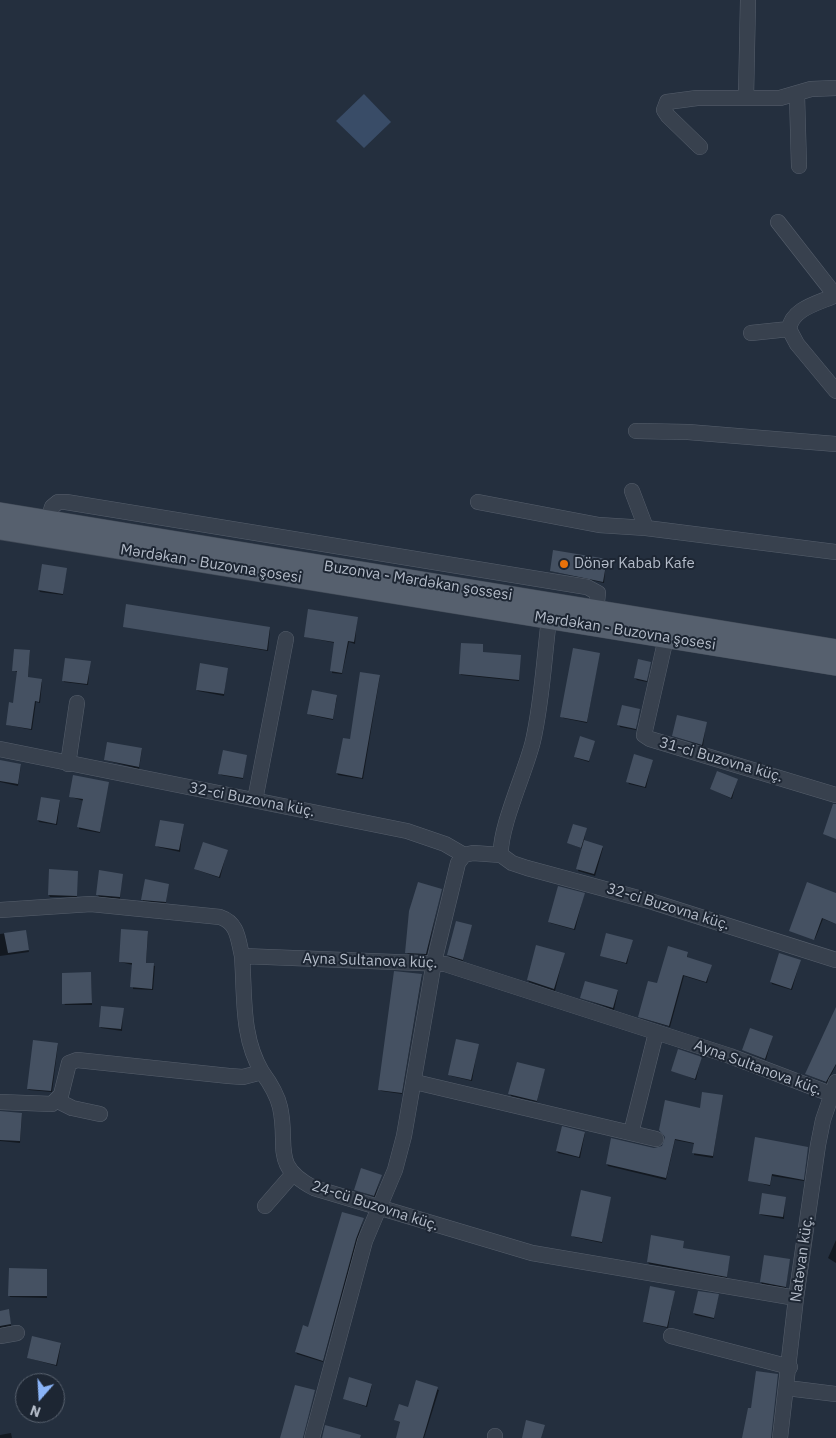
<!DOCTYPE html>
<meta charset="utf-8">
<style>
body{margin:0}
#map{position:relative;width:836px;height:1438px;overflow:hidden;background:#242f3e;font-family:"IBM Plex Sans",sans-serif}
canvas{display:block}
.north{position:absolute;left:15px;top:1373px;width:50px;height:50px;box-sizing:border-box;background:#1d2633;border:1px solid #59626f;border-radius:50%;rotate:199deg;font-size:14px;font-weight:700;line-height:20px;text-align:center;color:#b4bcc9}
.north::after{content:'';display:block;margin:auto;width:18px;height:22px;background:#8ab4f8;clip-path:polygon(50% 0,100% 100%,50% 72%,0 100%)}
</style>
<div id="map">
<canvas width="836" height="1438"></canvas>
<div class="north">N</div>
</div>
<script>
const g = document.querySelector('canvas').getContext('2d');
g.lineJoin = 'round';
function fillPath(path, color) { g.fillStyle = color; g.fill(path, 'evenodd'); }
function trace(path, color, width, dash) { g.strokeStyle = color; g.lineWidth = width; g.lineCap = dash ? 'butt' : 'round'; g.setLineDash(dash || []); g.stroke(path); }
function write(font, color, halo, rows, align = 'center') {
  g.font = font + ' "IBM Plex Sans",sans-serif'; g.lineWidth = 4; g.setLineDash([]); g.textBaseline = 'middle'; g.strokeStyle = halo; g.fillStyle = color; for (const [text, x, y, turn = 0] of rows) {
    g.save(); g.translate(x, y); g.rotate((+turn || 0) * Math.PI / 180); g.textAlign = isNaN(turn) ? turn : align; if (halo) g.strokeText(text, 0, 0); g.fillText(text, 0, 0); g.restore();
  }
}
fillPath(new Path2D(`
 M364,94l27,28 -27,26 -28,-27z`), '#394c67');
fillPath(new Path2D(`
 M606,561l-2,22 -53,-12z
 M66,569l-3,26 -23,-3 -1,-2z
 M357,618l-2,26 -6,-2 -7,32 -10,-1 3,-30 -29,-6z
 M124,626l145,2 1,2 -2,21z
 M483,646v7l37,3 -1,25 -58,-6 -1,-2z
 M30,651l-2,27 14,4 -2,21 -4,-1 -4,28 -25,-5 7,-21 5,-31 -6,-3z
 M599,654l-12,69 -24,-5 -1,-2z
 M90,662l-2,23 -24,-3 -1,-2z
 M650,663l-3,19 -10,-2 -2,-2z
 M227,669l-3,27 -26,-5 -1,-1z
 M380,676l-17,103 -25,-4 -1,-2z
 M337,697l-4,23 -23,-5 -1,-1z
 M639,710l-3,20 -16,-3 -1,-2z
 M706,723l-3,23 -30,-10z
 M594,742l-5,20 -13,-4 -1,-2z
 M142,749l-3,20 -34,-9z
 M246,756l-3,23 -22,-4 -1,-2z
 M652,761l-6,27 -17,-4 -1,-2z
 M21,765l-3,21 -18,-4v-13z
 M737,780l-5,19 -21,-10z
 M108,783l-8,50 -21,-4 5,-28 -13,-4z
 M60,801l-3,24 -18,-3 -1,-2z
 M183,826l-3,26 -22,-5 -1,-1z
 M586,829l-2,12 19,7 -8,28 -17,-5 5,-22 -15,-6z
 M227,851l-7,27 -23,-8 -1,-1z
 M77,872v25h-27l-1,-2z
 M122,875l-2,24 -21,-2 -1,-2z
 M168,885l-2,18 -23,-2 -1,-2z
 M441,890l-14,65 -19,-1 -1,-1z
 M584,894l-9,36 -25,-7 -1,-2z
 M836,895v29l-13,-5 -8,20 -24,-9z
 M471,926l-8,35 -13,-4 -2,-2z
 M25,931l4,21 -29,4v-22z
 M148,933l-2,31 9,2 -2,24 -20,-1v-24l-13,-3z
 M632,941l-5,23 -26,-8z
 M688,953l-1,6 24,7 -4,17 -23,-7 -14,51 -29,-9 17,-33z
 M564,954l-9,37 -26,-9 -1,-2z
 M800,961l-8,29 -20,-6 -1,-2z
 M91,974l1,31h-27l-1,-2z
 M422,975l-20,119 -21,-3 -1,-1z
 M618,991l-4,19 -32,-12z
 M123,1009l-1,22 -21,-3 -1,-1z
 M836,1010v55l-9,18 -21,-9z
 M772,1037l-6,23 -23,-10z
 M58,1044l-6,48 -23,-2 -1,-1z
 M478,1045l-6,36 -21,-5 -1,-1z
 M701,1058l-5,22 -24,-10z
 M544,1071l-7,31 -26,-6 -1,-2z
 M722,1096l-9,62 -19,-3 1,-11 -20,-4 -9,40 -58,-14 -1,-2 57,-18z
 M0,1112l22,2 -2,29 -20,-2z
 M585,1133l-5,25 -22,-5 -1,-2z
 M807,1148l-3,33 -32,-5 -2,10 -21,-6z
 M381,1176l-6,21 -19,-7z
 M610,1198l-8,45 -28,-6 -1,-1z
 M785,1198l-1,21 -23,-4 -1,-1z
 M363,1220l-40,142 -26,-8 -1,-2z
 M836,1240v23l-8,-5z
 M683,1242v7l46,8 -2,21 -78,-14 -1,-2z
 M789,1260l-3,28 -24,-4 -1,-2z
 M46,1270l1,28 -37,-1 -1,-2z
 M674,1292l-6,36 -23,-5 -1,-1z
 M718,1296l-4,23 -19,-4 -1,-2z
 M9,1311l2,15 -11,2v-16z
 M61,1344l-4,22 -29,-8z
 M417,1382l22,8 -15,48h-27l4,-15 -6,-3 14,-12z
 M372,1385l-5,22 -23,-8z
 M314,1391l-11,47h-20z
 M11,1433l1,5h-12v-3z`), '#0007');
fillPath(new Path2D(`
 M553,550l54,9 -4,23 -53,-11z
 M42,564l25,4 -4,26 -25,-4z
 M126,604l144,23 -3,23 -144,-23z
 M308,609l50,8 -4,25 -6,-1 -6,32 -12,-2 4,-29 -30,-5z
 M461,643l22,1v8l38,3 -2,25 -60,-6z
 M573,648l27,5 -13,69 -27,-5z
 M14,649l16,1 -2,27 14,2 -3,23 -4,-1 -4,28 -25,-4 3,-23 4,1 4,-32h-5z
 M65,658l26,3 -4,23 -25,-3z
 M638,659l13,3 -4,19 -13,-3z
 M200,663l28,5 -4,26 -28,-4z
 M360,672l20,3 -18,103 -26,-5 7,-35 7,1z
 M312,690l25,5 -4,24 -26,-5z
 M622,705l18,4 -4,20 -19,-4z
 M677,715l30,7 -5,23 -30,-9z
 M580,736l15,5 -6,20 -15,-4z
 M107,742l35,6 -3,19 -35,-7z
 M223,750l24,5 -4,23 -25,-4z
 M634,754l19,6 -8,27 -19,-5z
 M0,760l21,4 -3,20 -18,-3z
 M717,771l21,8 -7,19 -21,-9z
 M73,775l36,7 -9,50 -23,-5 6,-28 -14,-2z
 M41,797l19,3 -4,24 -19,-4z
 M833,804h3v35l-13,-5z
 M160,820l24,4 -5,26 -24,-4z
 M573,824l14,4 -6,20 -14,-5z
 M584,840l19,6 -9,28 -18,-5z
 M203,842l25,8 -9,27 -25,-8z
 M49,869l29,2 -1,25 -29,-1z
 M99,870l24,4 -3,23 -24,-2z
 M145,879l24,5 -3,18 -25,-2z
 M418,882l24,7 -16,65 -21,-1 4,-42z
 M807,882l29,11v31l-14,-6 -8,22 -25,-9z
 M558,886l27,7 -11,36 -26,-7z
 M456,921l16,4 -9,35 -16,-5z
 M121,929l27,2 -2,32h8l-2,26 -22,-2 2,-24 -13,-1z
 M26,930l3,20 -21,3 -4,-20z
 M606,933l27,7 -7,23 -26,-7z
 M536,945l29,8 -11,36 -27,-9z
 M668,946l20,6 -1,5 25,8 -6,17 -23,-7 -14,51 -31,-9 10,-36 9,2z
 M779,953l22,7 -10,29 -21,-7z
 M394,971l28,3 -20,119 -24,-3z
 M91,972l1,31 -30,1v-31z
 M585,981l33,9 -5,18 -33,-10z
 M101,1006l23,2 -3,21 -22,-2z
 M836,1007v57l-10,18 -21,-8z
 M750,1028l23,8 -8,23 -23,-9z
 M456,1039l23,5 -8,36 -23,-5z
 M33,1040l25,3 -7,48 -24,-2z
 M678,1049l24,8 -7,22 -24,-8z
 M517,1062l28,7 -8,32 -29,-7z
 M702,1092l21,3 -10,61 -21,-3 2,-10 -19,-4 -9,39 -60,-14 5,-26 43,10 8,-2 3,-9 -6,-7 6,-30 35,8z
 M0,1111l22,2 -2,28 -20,-1z
 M562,1126l23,6 -6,25 -23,-6z
 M755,1137l53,10 -4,33 -32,-6 -2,11 -22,-4z
 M361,1168l21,7 -8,21 -20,-6z
 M581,1190l30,7 -9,45 -31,-6z
 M762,1193l24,4 -3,20 -24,-3z
 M342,1212l22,6 -8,21 -33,122 -28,-9 8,-27 5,2z
 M651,1235l33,6 -1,7 47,8 -3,21 -80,-15z
 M764,1255l26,4 -4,28 -26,-5z
 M9,1268l38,1v27h-39z
 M650,1286l25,5 -8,36 -24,-5z
 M698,1291l21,3 -5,24 -21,-5z
 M9,1309l2,15 -11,2v-15z
 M32,1336l29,7 -5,22 -29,-7z
 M756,1371l22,3 -7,64h-29l6,-30h3z
 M349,1377l23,7 -6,22 -23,-7z
 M416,1380l22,7 -15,51h-27l4,-16 -6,-2 5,-16 9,3z
 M295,1385l20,5 -12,48h-23z
 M526,1420l19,5 -4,13h-19z
 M325,1425l36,10 -1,3h-38z`), '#455162');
const minor = new Path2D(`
 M797,95l2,71
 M746,98l2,-98
 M700,147l-32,-31 -4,-6 3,-8 30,-4h83l31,-9 25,-1
 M778,222l57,73
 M836,295c-17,8 -44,13 -47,34l8,15 39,47
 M751,333l38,-4
 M636,431l52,1 148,12
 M632,491l14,37
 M478,502l121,23 47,3 190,24
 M48,520l4,-13 6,-5h8l521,85 11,6 -2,17
 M549,619c-5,40 -7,83 -16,122 -7,30 -34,87 -32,114l11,8 15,5 126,34 183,58
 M666,638l-22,97 6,4 186,56
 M0,749l407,82 38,13 19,11 9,-2 28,2
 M68,764l9,-61
 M255,800l31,-161
 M0,910l91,-6 129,13c18,6 18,22 22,39l203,8 285,92 106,40
 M242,956c3,40 -1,81 20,116
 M415,1082l241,57
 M58,1101l14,7 28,6
 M0,1102l52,2 9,-9 8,-32 8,-3 152,16 14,1 19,-5c8,11 15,22 18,35 9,40 -10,58 34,81l218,65 264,45
 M631,1133l25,-100
 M265,1206l27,-31
 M0,1336l17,-3
 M671,1336l119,31
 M787,1388l49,6
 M312,1438l53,-197 30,-71 9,-34 30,-174 24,-99 6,-8
 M495,1438v-2
 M780,1438l16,-140 22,-153 5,-25 13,-38`);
const major = new Path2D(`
 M0,512l836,137
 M0,530l836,136`);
trace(minor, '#565f6c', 16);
trace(major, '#414a57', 20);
trace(minor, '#38414e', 15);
trace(major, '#56606e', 19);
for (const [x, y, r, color] of [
 [564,564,5,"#e8710a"]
]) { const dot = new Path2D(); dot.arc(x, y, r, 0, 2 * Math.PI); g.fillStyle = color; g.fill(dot); trace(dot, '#1d2633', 2); }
write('15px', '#b4bcc9', '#1d2633', [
 ["Mərdəkan - Buzovna şosesi",211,564,9],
 ["Buzonva - Mərdəkan şossesi",418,581,9],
 ["Mərdəkan - Buzovna şosesi",625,631,9],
 ["31-ci Buzovna küç.",721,760,16],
 ["32-ci Buzovna küç.",252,800,11],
 ["32-ci Buzovna küç.",668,907,17],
 ["Ayna Sultanova küç.",370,961,2],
 ["Ayna Sultanova küç.",758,1068,20],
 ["24-cü Buzovna küç.",375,1206,18],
 ["Natəvan küç.",802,1259,-82]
]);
write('15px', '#b4bcc9', '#1d2633', [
 ["Dönər Kabab Kafe",574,564]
], 'left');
</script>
